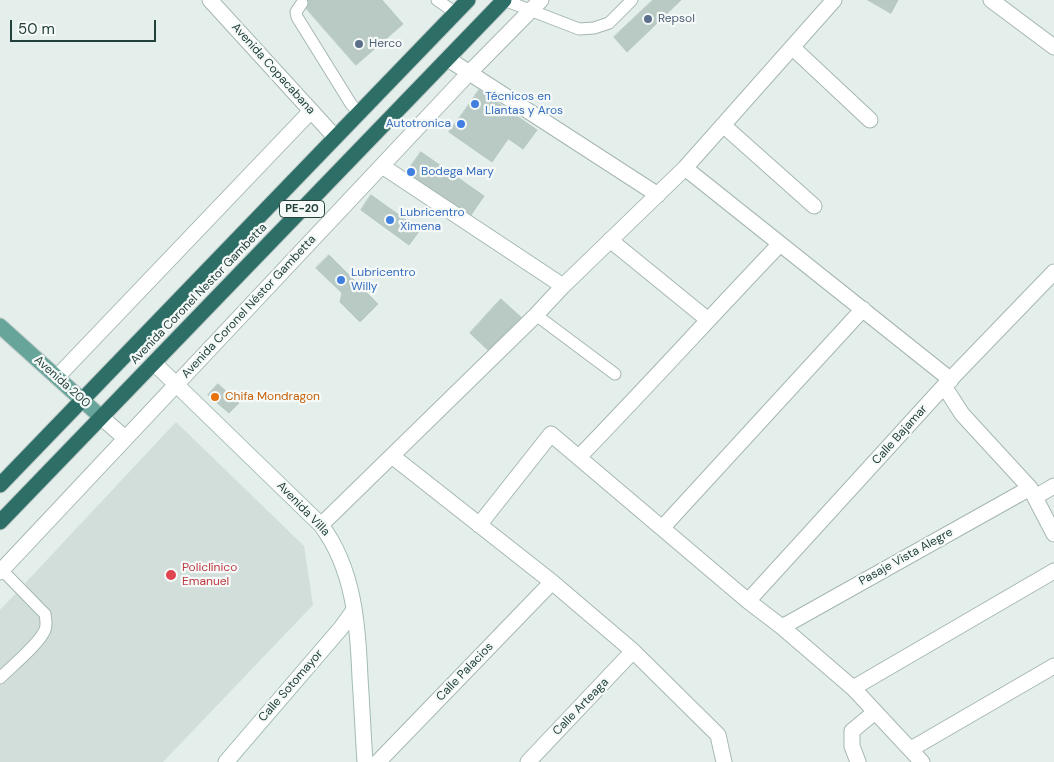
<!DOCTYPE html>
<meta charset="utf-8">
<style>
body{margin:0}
#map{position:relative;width:1054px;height:762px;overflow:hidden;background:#e4eeeb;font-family:"DM Sans",sans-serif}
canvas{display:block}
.scale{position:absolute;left:10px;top:20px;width:146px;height:22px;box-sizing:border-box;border:2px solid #23413c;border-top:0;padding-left:6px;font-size:15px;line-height:18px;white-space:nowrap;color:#23413c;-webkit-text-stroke:4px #f5faf8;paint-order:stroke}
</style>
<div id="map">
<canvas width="1054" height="762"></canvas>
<div class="scale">50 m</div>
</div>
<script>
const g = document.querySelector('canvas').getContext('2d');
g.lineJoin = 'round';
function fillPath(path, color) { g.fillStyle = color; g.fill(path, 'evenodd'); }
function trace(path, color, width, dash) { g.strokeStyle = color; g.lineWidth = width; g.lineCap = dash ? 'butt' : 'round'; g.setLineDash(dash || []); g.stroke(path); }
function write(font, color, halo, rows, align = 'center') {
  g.font = font + ' "DM Sans",sans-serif'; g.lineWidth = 4.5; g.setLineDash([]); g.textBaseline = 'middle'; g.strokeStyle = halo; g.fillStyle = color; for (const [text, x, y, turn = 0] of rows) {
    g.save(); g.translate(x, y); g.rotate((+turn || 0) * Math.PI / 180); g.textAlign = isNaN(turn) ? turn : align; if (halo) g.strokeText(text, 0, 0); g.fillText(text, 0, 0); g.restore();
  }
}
fillPath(new Path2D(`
 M176,422l128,124 9,59 -150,157h-163v-152z`), '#d2deda');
const building = new Path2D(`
 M299,0h83l21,24 -47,41z
 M653,0h28l-54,52 -13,-15z
 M868,0h30l-7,13z
 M479,90l58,40 -14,19 -57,-40z
 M466,109l42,30 -16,23 -43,-30z
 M421,152l63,44 -15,22 -63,-45z
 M371,195l49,35 -11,15 -48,-35z
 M329,255l49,49 -18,18 -20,-20 2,-9 -26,-25z
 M501,299l22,20 -32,34 -21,-20z
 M218,384l21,19 -10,10 -21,-18z`);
fillPath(building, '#b9c9c4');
trace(building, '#b6c8c3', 1);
const lane = new Path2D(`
 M437,0l19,13
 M504,0l75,29 15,-1 15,-5 23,-23
 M302,3l-6,9 1,5 54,87 8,9
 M536,315l79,59
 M0,568l45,46c1,6 2,11 0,16 -6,14 -33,36 -45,48`);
const street = new Path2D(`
 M210,0l125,137
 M991,0l63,47
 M792,47l78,73
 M448,59l210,136
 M723,125l91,81
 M382,166l181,120
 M685,168l266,212
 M610,240l97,79
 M57,377l254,-266
 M944,386l18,28 68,74 24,46
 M101,417l24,21
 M392,456l160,126 81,69 85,84 6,27
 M579,457c68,-70 133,-142 201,-213
 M1035,497l19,-11
 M321,525l215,-210 27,-29 122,-118 149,-168
 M479,525l72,-91 197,167 34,26 71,61 69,74
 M663,527l200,-218
 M0,572l469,-499 72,-73
 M748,601l196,-215 110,-114
 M782,627l248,-139
 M853,688l201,-117
 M911,749l143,-83
 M378,762l174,-180
 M528,762l105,-111
 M858,762l-6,-16v-15l23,-19`);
const secondary = new Path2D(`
 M154,363l167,162c33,44 37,100 39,153 2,28 3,56 5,84
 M226,762l115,-134 13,-18`);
const primary = new Path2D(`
 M0,326l101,91`);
const highway = new Path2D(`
 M0,485l468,-485
 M0,522l504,-522`);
trace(lane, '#a6b7b3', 13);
trace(street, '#a6b7b3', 17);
trace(secondary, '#a2bbb4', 17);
trace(primary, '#c1cac8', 17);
trace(highway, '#c1cac8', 17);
trace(lane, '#fff', 11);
trace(street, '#fff', 15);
trace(secondary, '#fff', 15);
trace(primary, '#67a59b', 15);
trace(highway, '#2d6f67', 15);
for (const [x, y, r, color] of [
 [648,19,5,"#5c6f8a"],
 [359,44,5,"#5c6f8a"],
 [475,104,5,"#3f7fe0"],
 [461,124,5,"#3f7fe0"],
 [411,172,5,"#3f7fe0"],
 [390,220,5,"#3f7fe0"],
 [341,280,5,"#3f7fe0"],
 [215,397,5,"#e8710a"],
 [171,575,6,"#e0444e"]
]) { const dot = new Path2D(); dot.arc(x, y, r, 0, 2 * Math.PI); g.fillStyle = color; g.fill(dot); trace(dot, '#f5faf8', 2); }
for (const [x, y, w] of [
 [302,209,45]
]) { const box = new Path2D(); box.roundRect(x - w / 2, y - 8.5, w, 17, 4); g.fillStyle = '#f5faf8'; g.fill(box); trace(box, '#23413c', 1); }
write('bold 11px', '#23413c', null, [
 ["PE-20",302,209]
]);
write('12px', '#4e5e75', '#f5faf8', [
 ["Repsol",658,19],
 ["Herco",369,44]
], 'left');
write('12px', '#23413c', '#f5faf8', [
 ["Avenida Copacabana",273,69,48],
 ["Avenida Coronel Nestor Gambetta",199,294,-46],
 ["Avenida Coronel Néstor Gambetta",249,307,-47],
 ["Avenida 200",62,382,42],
 ["Calle Bajamar",900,435,-48],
 ["Avenida Villa",303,509,46],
 ["Pasaje Vista Alegre",906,557,-29],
 ["Calle Palacios",465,672,-46],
 ["Calle Sotomayor",291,686,-49],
 ["Calle Arteaga",581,707,-46]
]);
write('12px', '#366cbe', '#f5faf8', [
 ["Técnicos en",485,97],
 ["Llantas y Aros",485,111],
 ["Autotronica",451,124,"right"],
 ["Bodega Mary",421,172],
 ["Lubricentro",400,213],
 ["Ximena",400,227],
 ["Lubricentro",351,273],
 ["Willy",351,287]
], 'left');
write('12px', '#c56008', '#f5faf8', [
 ["Chifa Mondragon",225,397]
], 'left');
write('12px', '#be3a42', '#f5faf8', [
 ["Policlínico",182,568],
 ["Emanuel",182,582]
], 'left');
</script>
